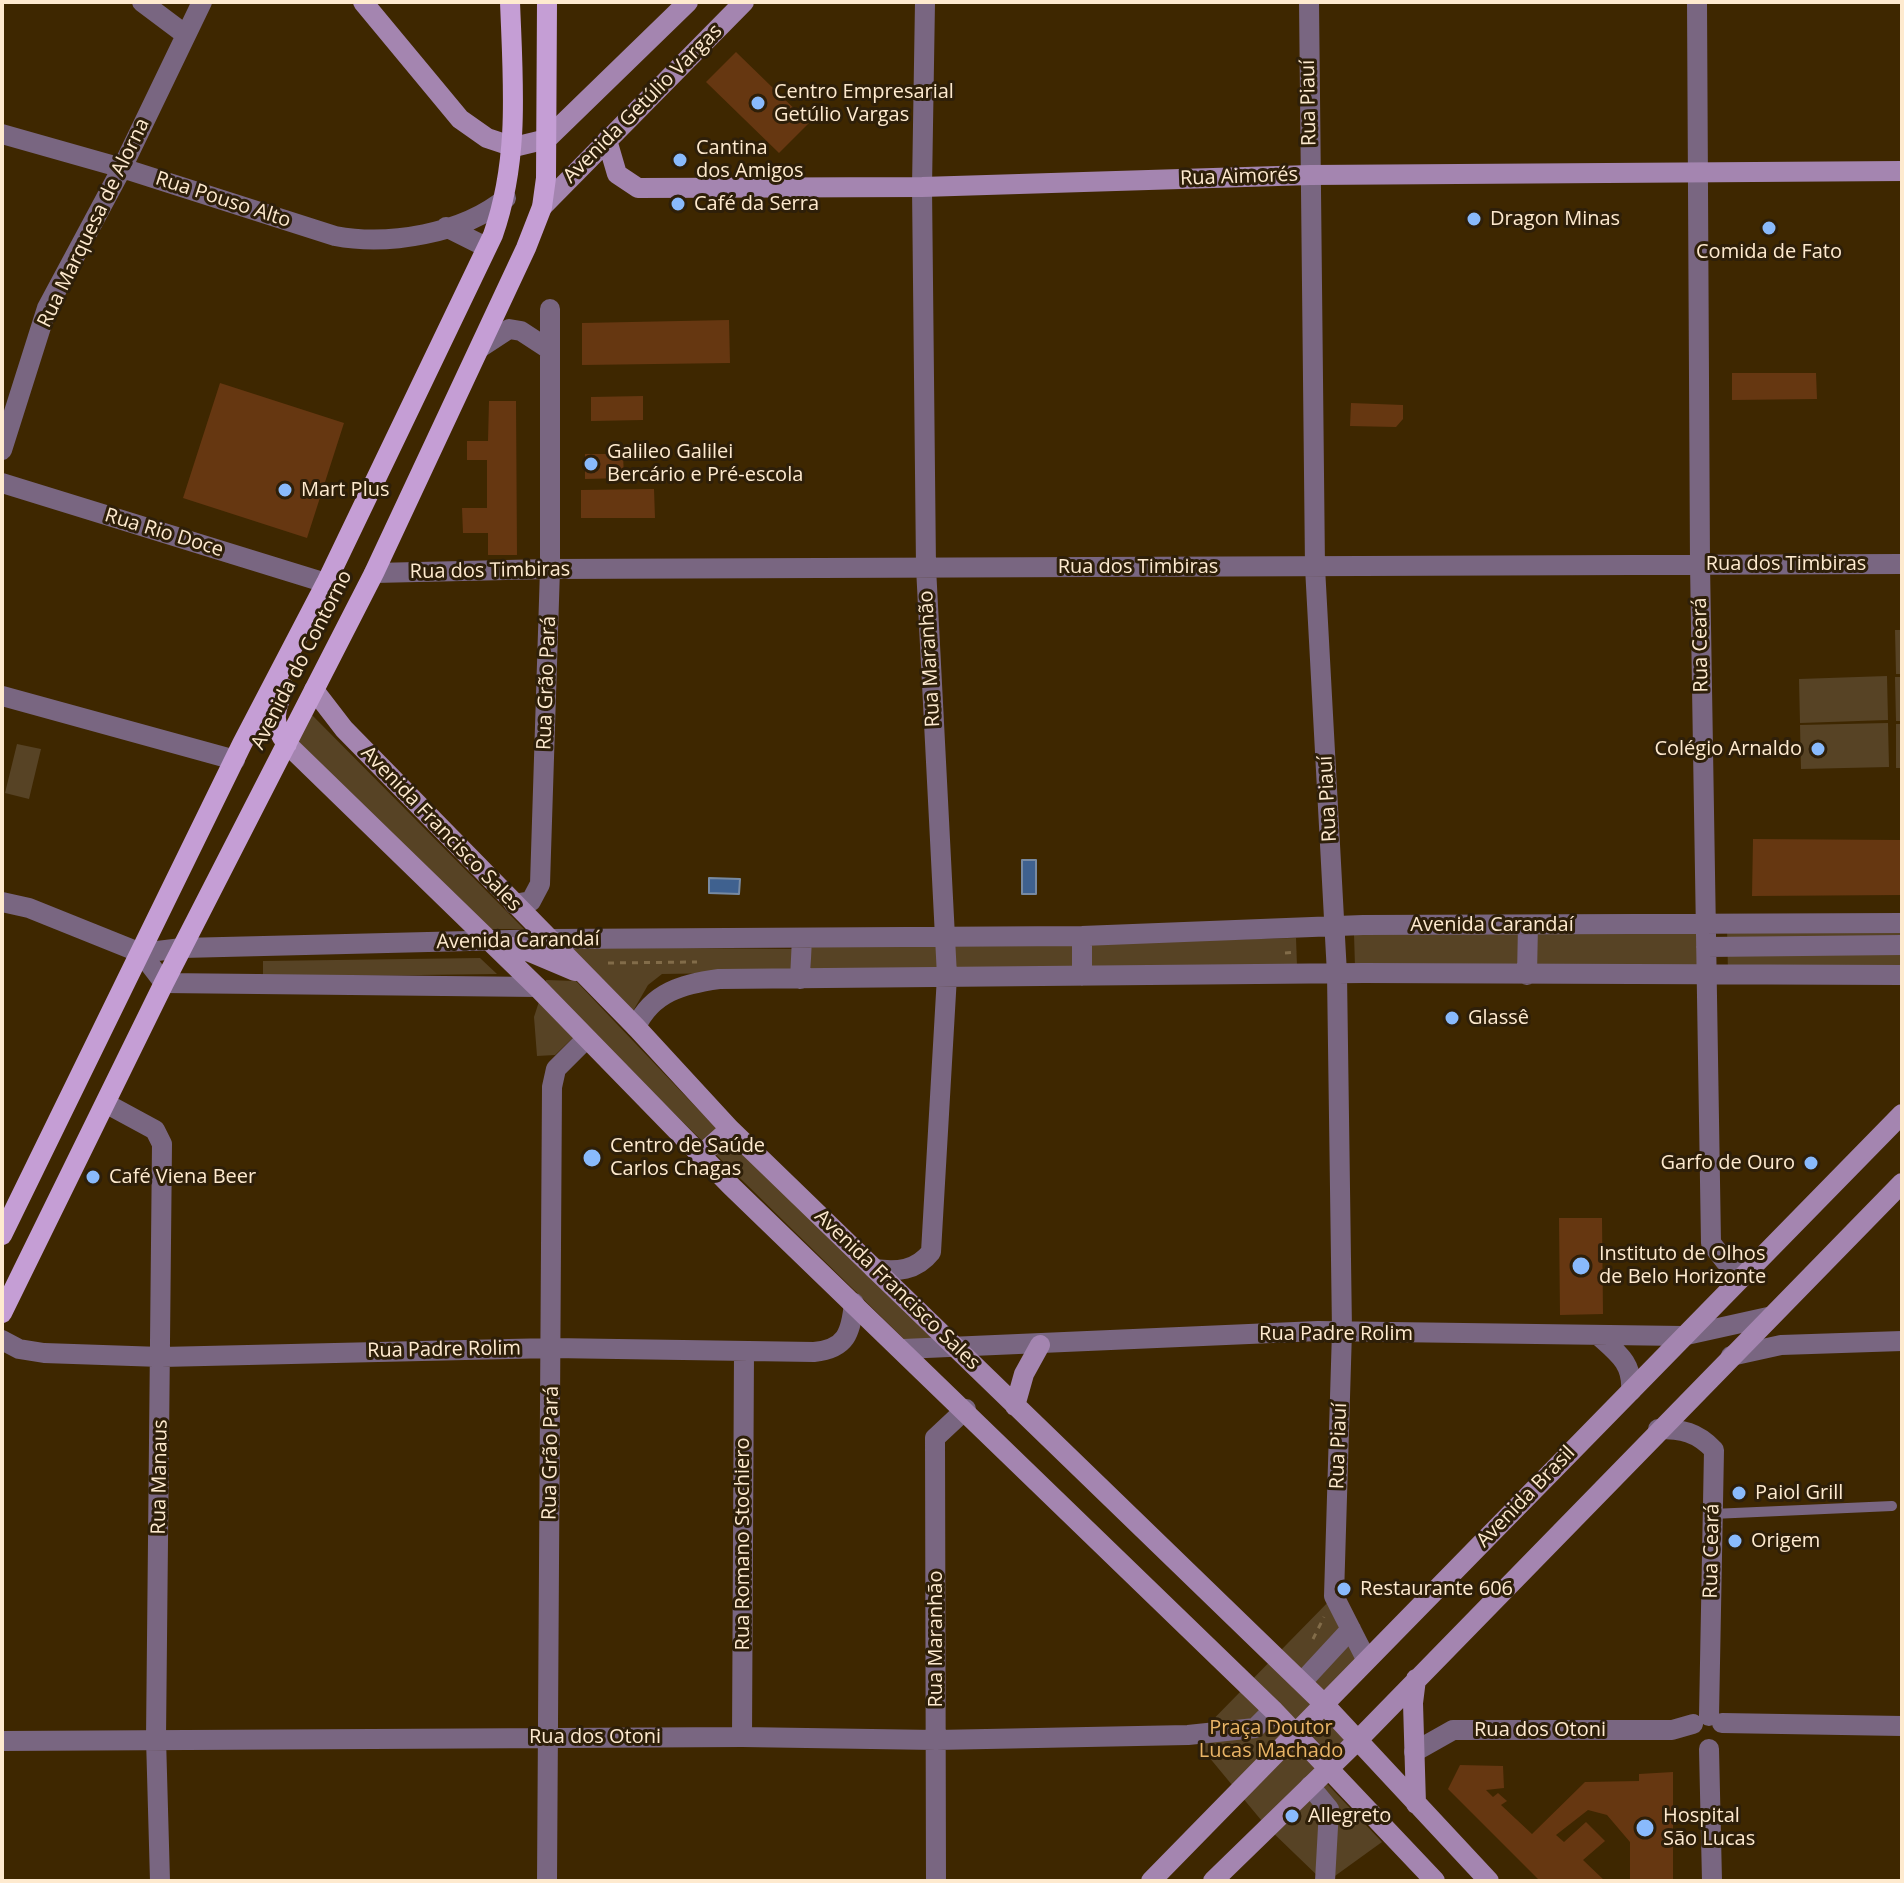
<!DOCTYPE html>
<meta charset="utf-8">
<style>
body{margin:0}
#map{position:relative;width:1904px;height:1883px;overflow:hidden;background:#3e2700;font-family:"Open Sans",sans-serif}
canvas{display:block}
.frame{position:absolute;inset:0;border:4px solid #feeacf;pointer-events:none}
</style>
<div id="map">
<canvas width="1904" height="1883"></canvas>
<div class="frame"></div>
</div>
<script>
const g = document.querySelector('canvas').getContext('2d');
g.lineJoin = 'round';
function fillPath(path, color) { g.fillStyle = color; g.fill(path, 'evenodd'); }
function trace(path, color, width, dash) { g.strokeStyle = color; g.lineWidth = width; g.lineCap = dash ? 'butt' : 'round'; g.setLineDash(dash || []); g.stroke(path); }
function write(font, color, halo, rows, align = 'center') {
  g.font = font + ' "Open Sans",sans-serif'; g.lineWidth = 6; g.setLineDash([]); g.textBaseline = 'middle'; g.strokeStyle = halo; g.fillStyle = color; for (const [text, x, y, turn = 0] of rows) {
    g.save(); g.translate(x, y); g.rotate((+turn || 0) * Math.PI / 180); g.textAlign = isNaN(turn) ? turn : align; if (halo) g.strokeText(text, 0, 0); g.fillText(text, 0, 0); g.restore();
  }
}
fillPath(new Path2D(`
 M1895,630h7v44h-6z
 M1887,676l1,44 -88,3 -1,-44z
 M1902,677v44h-6l-1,-44z
 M310,713l214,216h-37l-189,-188z
 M1888,723l1,44 -88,2 -1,-44z
 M1896,724h6v44h-6z
 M17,744l24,5 -12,50 -24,-6z
 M1727,927h175v43l-174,3z
 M1521,932l1,36 -167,-1 -1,-33z
 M1532,932h166v35l-165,1z
 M1296,938l1,28 -207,4v-27z
 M1076,942l1,28 -124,-1 -2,-25z
 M940,943v27l-129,3 -1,-27z
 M571,947l224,2 -1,23 -132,2 -14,11 -15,26z
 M480,958l17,16 -234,3v-16z
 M546,980l30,1 138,145 225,215h-33l-321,-315 -30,29 -18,1 -3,-39z
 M1334,1596l43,57 -52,53 26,34 -34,33 65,69 -54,39h-5l-57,-55 -72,-87z`), '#574325');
const water = new Path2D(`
 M1022,860h14v34h-14z
 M709,878l31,1 -1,15 -30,-1z`);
fillPath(water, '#3f618f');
trace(water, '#788aa2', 2);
fillPath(new Path2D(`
 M736,52l73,71 -30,30 -73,-71z
 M729,320l1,43 -148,2v-42z
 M1732,373h84l1,26 -85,1z
 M220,383l124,40 -37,115 -124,-40z
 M643,396v24l-52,1v-24z
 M489,401h27l1,154h-29v-22h-25l-1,-25h25v-48h-20v-19h21z
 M1351,403l52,2v14l-7,8 -46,-1z
 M585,454h38l1,24 -39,1z
 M654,489l1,29h-74v-28z
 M1753,839l149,1v55l-150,1z
 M1559,1218h43l1,96 -43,1z
 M1460,1765l43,1 1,22 -18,2 7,7 5,-4 9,8 -6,4 31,29 53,-52 54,-1v-7l34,-2v109h-43v-39l-23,-27 -19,-5 -32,25 8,7 22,-20 19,19 -22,19 22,21h-65l-92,-92z`), '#663711');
trace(new Path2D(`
 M1285,953l12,-1
 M608,963l89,-1
 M1313,1639l11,-22`), '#826c49', 3, [6, 6]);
trace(new Path2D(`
 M1712,1514l180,-8`), '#796681', 10);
trace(new Path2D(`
 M142,2l44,33
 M1309,2l6,565 22,407 5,357 -8,265 32,63
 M1697,2l3,562 11,679 14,18 17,13
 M2,134l120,34 213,68c53,10 128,-2 171,-38
 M446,227l40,20
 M480,348l29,-19 12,2 26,17
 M2,450l45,-142 75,-140 80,-166
 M2,483l324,100
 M374,573l176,-4 1352,-5
 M2,696l233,64
 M2,902l27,6 112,45 41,-5 369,-9 531,-3 281,-11 539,-2
 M514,904l17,-3 9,-17 10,-315v-260
 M1082,936v40
 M1706,947l196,-2
 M141,953l23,30 373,4
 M1527,975l1,-50
 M800,979l2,-41
 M636,1027c16,-35 47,-43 83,-48l645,-6 538,2
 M107,1104l48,26 7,14 -6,594 4,143
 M874,1269c23,3 42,2 57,-17l16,-276 -21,-409 -4,-380 3,-185
 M1600,1337c19,17 33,27 31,54
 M2,1340l17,9 25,4 117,4 391,-9 262,4c32,-3 37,-19 40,-49
 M903,1349l415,-18 364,5 86,-19
 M1731,1356l50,-11 121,-4
 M1658,1429c24,0 39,3 56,21l-5,266
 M1302,1682l49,-53
 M1722,1723l180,3
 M742,1737l2,-385
 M2,1741l740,-4 194,3 252,-5 67,-7 18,-18
 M1709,1749l3,132
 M1414,1752l39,-22h219l21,-6
 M1310,1786l19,23 -4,72
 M547,1881l5,-794 4,-18 30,-30
 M936,1881l-1,-443 31,-29`), '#796681', 20);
trace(new Path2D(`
 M363,2l97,117 27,19 27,9 33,-8 141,-137
 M607,140l10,34 21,14 284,-1 388,-12 592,-4
 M542,207l202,-205
 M314,690l30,39 292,298 94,102 594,575 165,177
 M287,744l250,243 193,198 543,525 162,171
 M492,942l38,10 45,19
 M702,1154l28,-25
 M1015,1406l9,-32 16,-29
 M1416,1679l-3,24 3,101
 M1151,1881l751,-767
 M1213,1881l145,-141 544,-557`), '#a485b0', 20);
trace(new Path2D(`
 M285,688c-11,22 -14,36 2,56
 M2,1235l240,-491 84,-161 167,-348c27,-77 20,-153 17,-233
 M2,1313l162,-330 210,-410 152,-325 16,-41 4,-29 1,-176`), '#c59ed5', 20);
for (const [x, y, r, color] of [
 [758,103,8,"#89bafc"],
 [680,160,8,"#89bafc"],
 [678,204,8,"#89bafc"],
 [1474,219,8,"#89bafc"],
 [1769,228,8,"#89bafc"],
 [591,464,8,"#89bafc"],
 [285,490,8,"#89bafc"],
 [1818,749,8,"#89bafc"],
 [1452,1018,8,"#89bafc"],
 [592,1158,10,"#89bafc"],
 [1811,1163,8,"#89bafc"],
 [93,1177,8,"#89bafc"],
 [1581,1266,10,"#89bafc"],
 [1739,1493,8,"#89bafc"],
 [1735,1541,8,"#89bafc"],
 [1344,1589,8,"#89bafc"],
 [1292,1816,8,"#89bafc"],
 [1645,1828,10,"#89bafc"]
]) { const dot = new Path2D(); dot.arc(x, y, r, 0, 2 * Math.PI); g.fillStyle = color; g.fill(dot); trace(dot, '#2e1f09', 3); }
write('20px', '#feeacf', '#2e1f09', [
 ["Centro Empresarial",774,92],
 ["Getúlio Vargas",774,115],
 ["Cantina",696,148],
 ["dos Amigos",696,171],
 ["Café da Serra",694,204],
 ["Dragon Minas",1490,219],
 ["Comida de Fato",1769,252,"center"],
 ["Galileo Galilei",607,452],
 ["Bercário e Pré-escola",607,475],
 ["Mart Plus",301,490],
 ["Colégio Arnaldo",1802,749,"right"],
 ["Glassê",1468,1018],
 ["Centro de Saúde",610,1146],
 ["Carlos Chagas",610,1169],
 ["Garfo de Ouro",1795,1163,"right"],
 ["Café Viena Beer",109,1177],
 ["Instituto de Olhos",1599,1254],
 ["de Belo Horizonte",1599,1277],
 ["Paiol Grill",1755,1493],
 ["Origem",1751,1541],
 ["Restaurante 606",1360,1589],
 ["Allegreto",1308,1816],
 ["Hospital",1663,1816],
 ["São Lucas",1663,1839]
], 'left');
write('20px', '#feeacf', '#2e1f09', [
 ["Rua Piauí",1309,103,-91],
 ["Avenida Getúlio Vargas",643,104,-45],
 ["Rua Aimorés",1239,177,-2],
 ["Rua Pouso Alto",223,200,18],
 ["Rua Marquesa de Alorna",94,223,-64],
 ["Rua Rio Doce",164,533,17],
 ["Rua dos Timbiras",1786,564],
 ["Rua dos Timbiras",1138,567],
 ["Rua dos Timbiras",490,571,-1],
 ["Rua Ceará",1701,645,-91],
 ["Rua Maranhão",930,659,-93],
 ["Avenida do Contorno",302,660,-63],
 ["Rua Grão Pará",547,683,-88],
 ["Rua Piauí",1328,799,-93],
 ["Avenida Francisco Sales",441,829,46],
 ["Avenida Carandaí",1492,925],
 ["Avenida Carandaí",518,941,-1],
 ["Avenida Francisco Sales",897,1290,44],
 ["Rua Padre Rolim",1336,1334],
 ["Rua Padre Rolim",444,1350,-1],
 ["Rua Piauí",1339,1446,-88],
 ["Rua Grão Pará",551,1453,-89],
 ["Rua Manaus",160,1477,-89],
 ["Avenida Brasil",1526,1497,-46],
 ["Rua Romano Stochiero",743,1544,-90],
 ["Rua Ceará",1712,1551,-89],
 ["Rua Maranhão",936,1639,-90],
 ["Rua dos Otoni",1540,1730],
 ["Rua dos Otoni",595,1737]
]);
write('20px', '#eab567', '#2e1f09', [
 ["Praça Doutor",1271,1728],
 ["Lucas Machado",1271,1751]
]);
</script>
